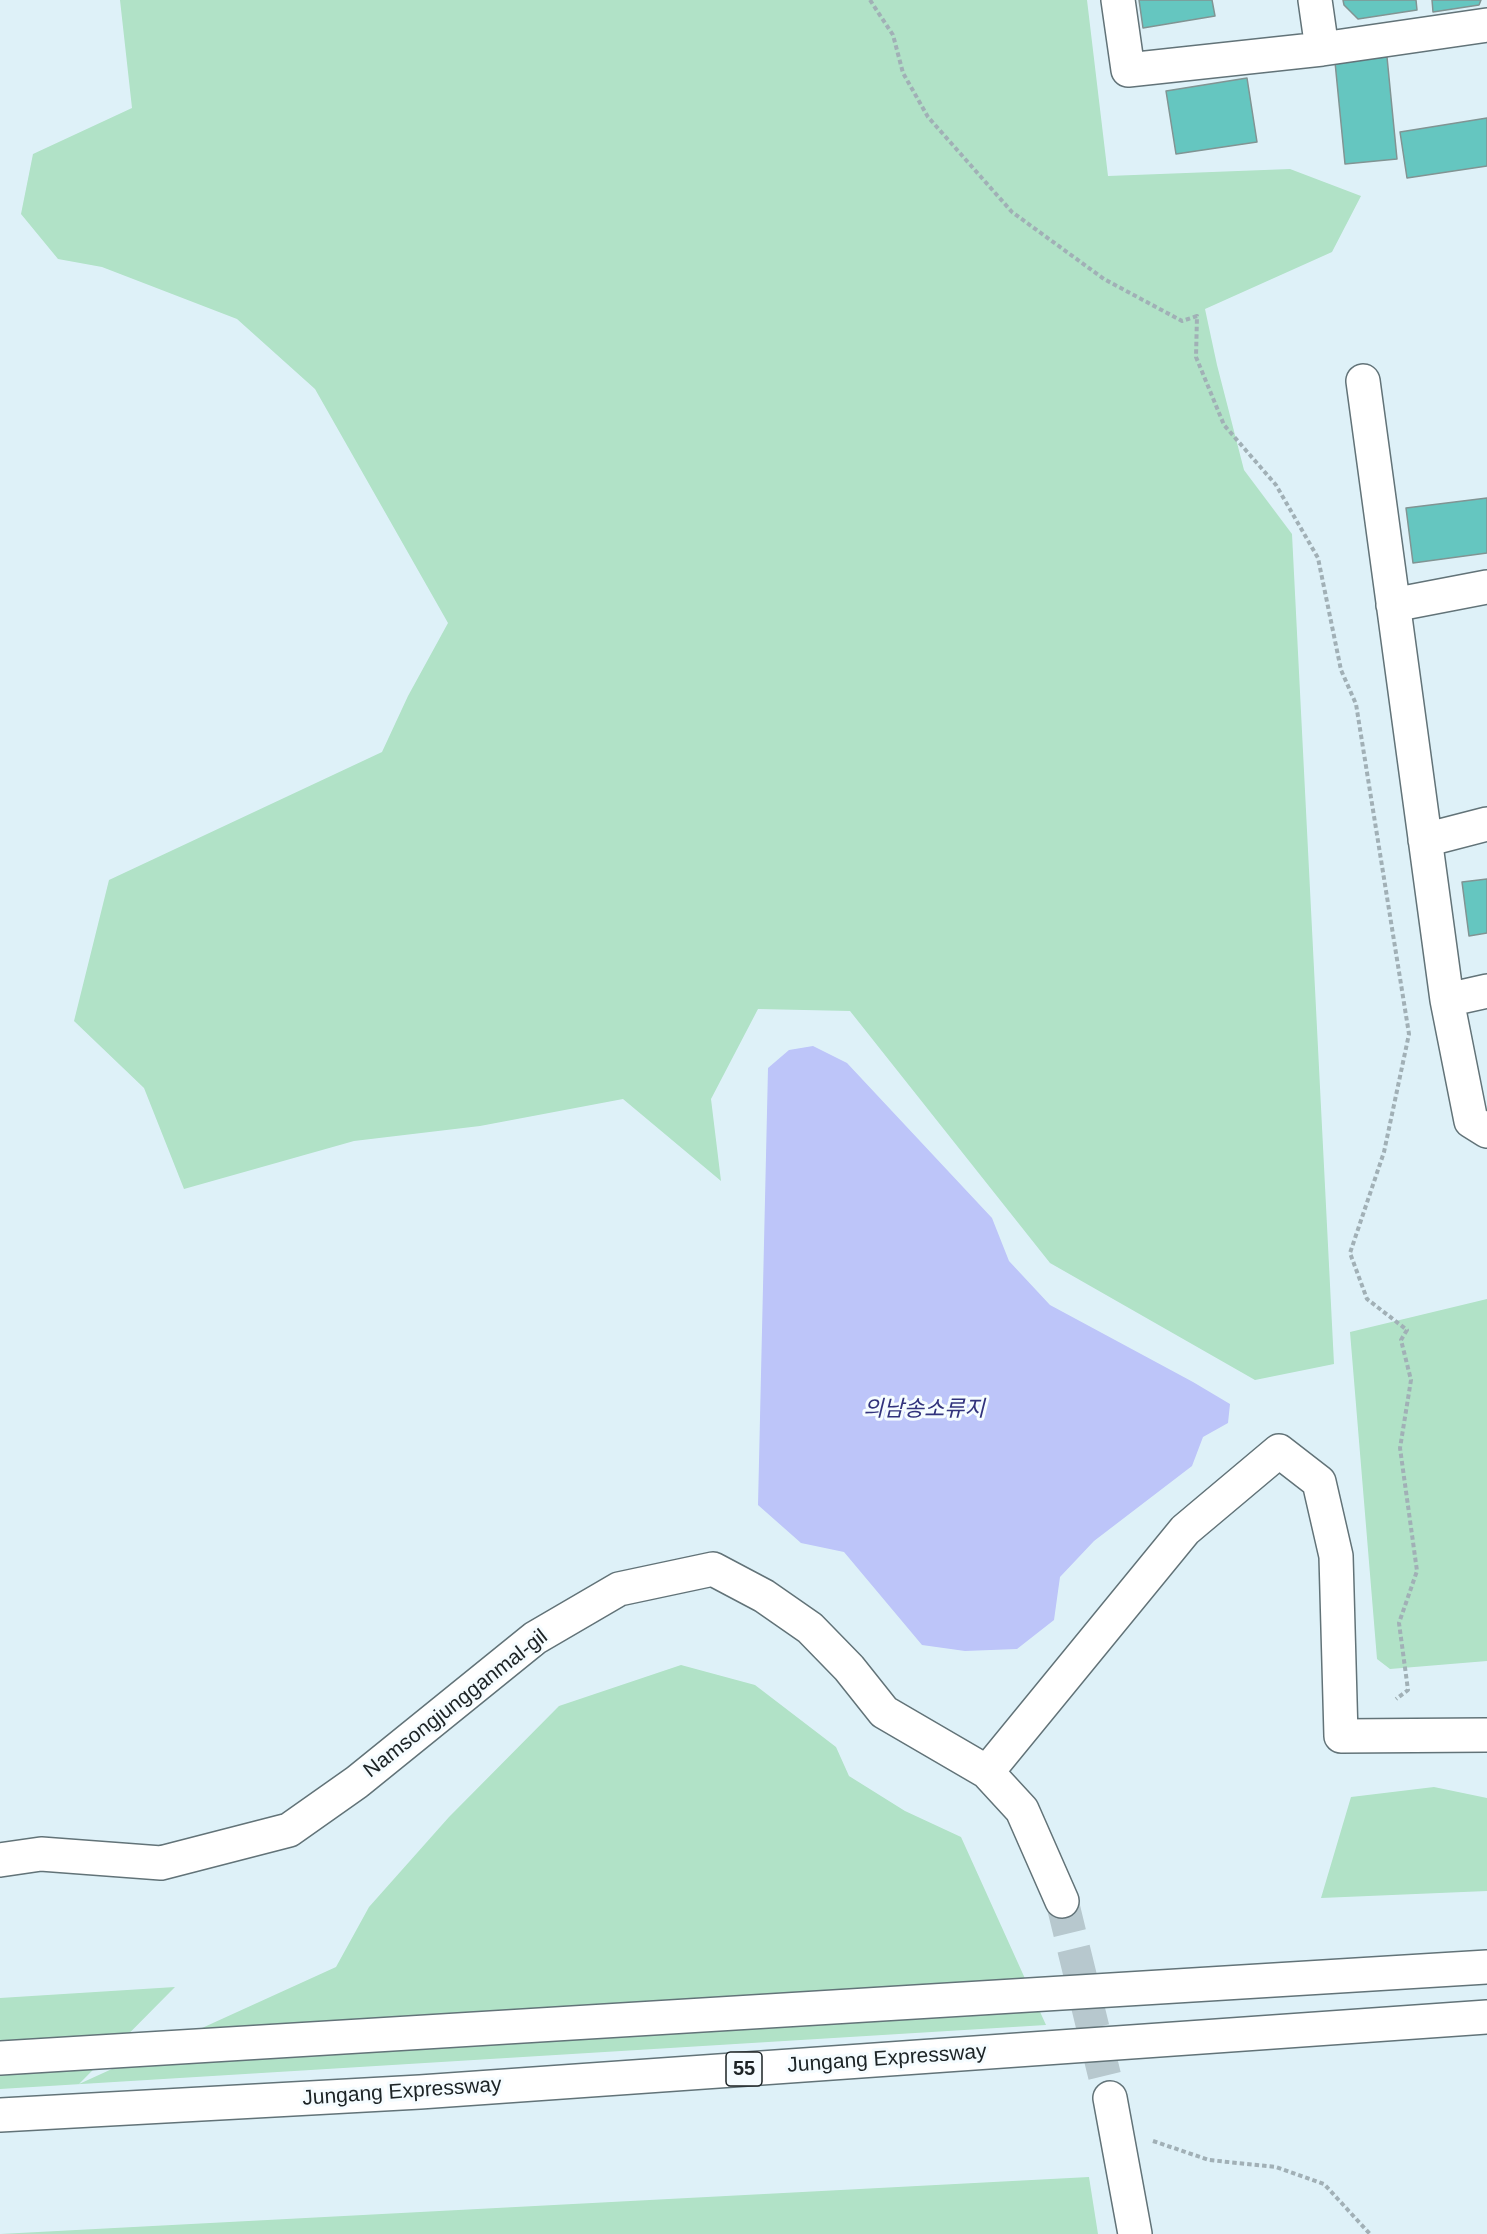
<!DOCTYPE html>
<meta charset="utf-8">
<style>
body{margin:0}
canvas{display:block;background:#def1f8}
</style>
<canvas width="1487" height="2234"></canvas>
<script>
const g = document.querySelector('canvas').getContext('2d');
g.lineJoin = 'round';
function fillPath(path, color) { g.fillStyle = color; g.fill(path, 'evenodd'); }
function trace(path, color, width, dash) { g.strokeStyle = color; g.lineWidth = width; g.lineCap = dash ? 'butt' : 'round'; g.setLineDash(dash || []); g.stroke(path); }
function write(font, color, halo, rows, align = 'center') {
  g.font = font + ' Helvetica,"Noto Sans KR",sans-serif'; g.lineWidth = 6; g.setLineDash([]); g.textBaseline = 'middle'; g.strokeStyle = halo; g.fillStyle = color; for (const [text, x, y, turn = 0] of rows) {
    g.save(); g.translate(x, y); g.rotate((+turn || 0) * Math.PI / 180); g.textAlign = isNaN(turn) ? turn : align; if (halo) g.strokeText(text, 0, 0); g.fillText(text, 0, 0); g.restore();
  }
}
fillPath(new Path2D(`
 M120,0h967l21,176 182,-7 71,27 -29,56 -127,57 12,56 27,105 48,64 42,830 -79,16 -205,-117 -200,-252 -92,-2 -47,90 10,82 -98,-82 -143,27 -126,15 -170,48 -40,-101 -70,-67 35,-141 273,-128 26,-56 40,-73 -133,-234 -78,-70 -135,-52 -44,-8 -37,-45 12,-60 99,-46z
 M1487,1299v362l-97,8 -13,-10 -27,-327z
 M681,1665l74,20 81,62 13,29 56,35 56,26 85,188 -1046,64v-91l175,-11 -96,97 257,-117 33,-60 80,-90 110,-111z
 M1434,1787l53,11v93l-166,7 30,-101z
 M1089,2177l9,57h-1098z`), '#b1e2c7');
fillPath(new Path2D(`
 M813,1046l34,17 145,155 17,43 41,44 143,77 37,22 -2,19 -25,14 -11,29 -98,75 -34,36 -6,43 -37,29 -52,2 -43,-6 -78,-93 -43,-9 -43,-38 10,-437 21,-18z`), '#bdc5f9');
const building = new Path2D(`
 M1139,0h73l3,16 -72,12z
 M1343,0h73l1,10 -59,9 -14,-14z
 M1432,0h49l-2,5 -46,7z
 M1387,57l10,102 -52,5 -10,-102z
 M1247,78l10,64 -81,12 -10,-63z
 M1487,118v48l-80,12 -7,-46z
 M1487,498v55l-74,10 -7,-55z
 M1487,879v54l-18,3 -7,-54z`);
fillPath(building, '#65c6c0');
trace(building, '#819493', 1.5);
trace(new Path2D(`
 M1062,1901l48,197`), '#b7c8ce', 33, [33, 16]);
const minor = new Path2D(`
 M1118,0l10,70 194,-21 165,-24
 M1315,0l7,49
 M1363,381l84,619 40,-9
 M1393,605l94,-18
 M1425,840l62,-16
 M1447,1000l24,121 16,10
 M987,1772l198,-242 94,-79 40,31 17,74 5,180 146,-1
 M0,1860l41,-6 120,9 128,-33 68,-48 178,-144 84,-49 94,-20 51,27 46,32 39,40 35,44 103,60 35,38 40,91
 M1110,2098l25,136`);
const highway = new Path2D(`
 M0,2058l1487,-91
 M0,2115l420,-23 1067,-75`);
trace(minor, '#627378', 36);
trace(highway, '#627378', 36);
trace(new Path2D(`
 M870,0l23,35 10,38 25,44 84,95 92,67 78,42 15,-5 -1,41 28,68 52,60 42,73 23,112 15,34 53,330 -25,118 -34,101 17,46 40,31 -6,10 10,40 -11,68 17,123 -18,52 9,67 -12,9
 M1153,2141l56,19 67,7 48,17 46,50`), '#a1b0b6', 4, [4.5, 3]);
trace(minor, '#fff', 33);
trace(highway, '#fff', 33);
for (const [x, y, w] of [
 [744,2069,36]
]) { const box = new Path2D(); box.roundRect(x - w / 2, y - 17, w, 34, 4.5); g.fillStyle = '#f5fcff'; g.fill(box); trace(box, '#1c2325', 1.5); }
write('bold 20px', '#1c2325', null, [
 ["55",744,2069]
]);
write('21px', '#1c2325', '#f5fcff', [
 ["Namsongjungganmal-gil",456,1704,-38],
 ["Jungang Expressway",887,2059,-4],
 ["Jungang Expressway",402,2092,-4]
]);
write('italic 22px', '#31327c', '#f5fcff', [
 ["의남송소류지",924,1410]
]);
</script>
